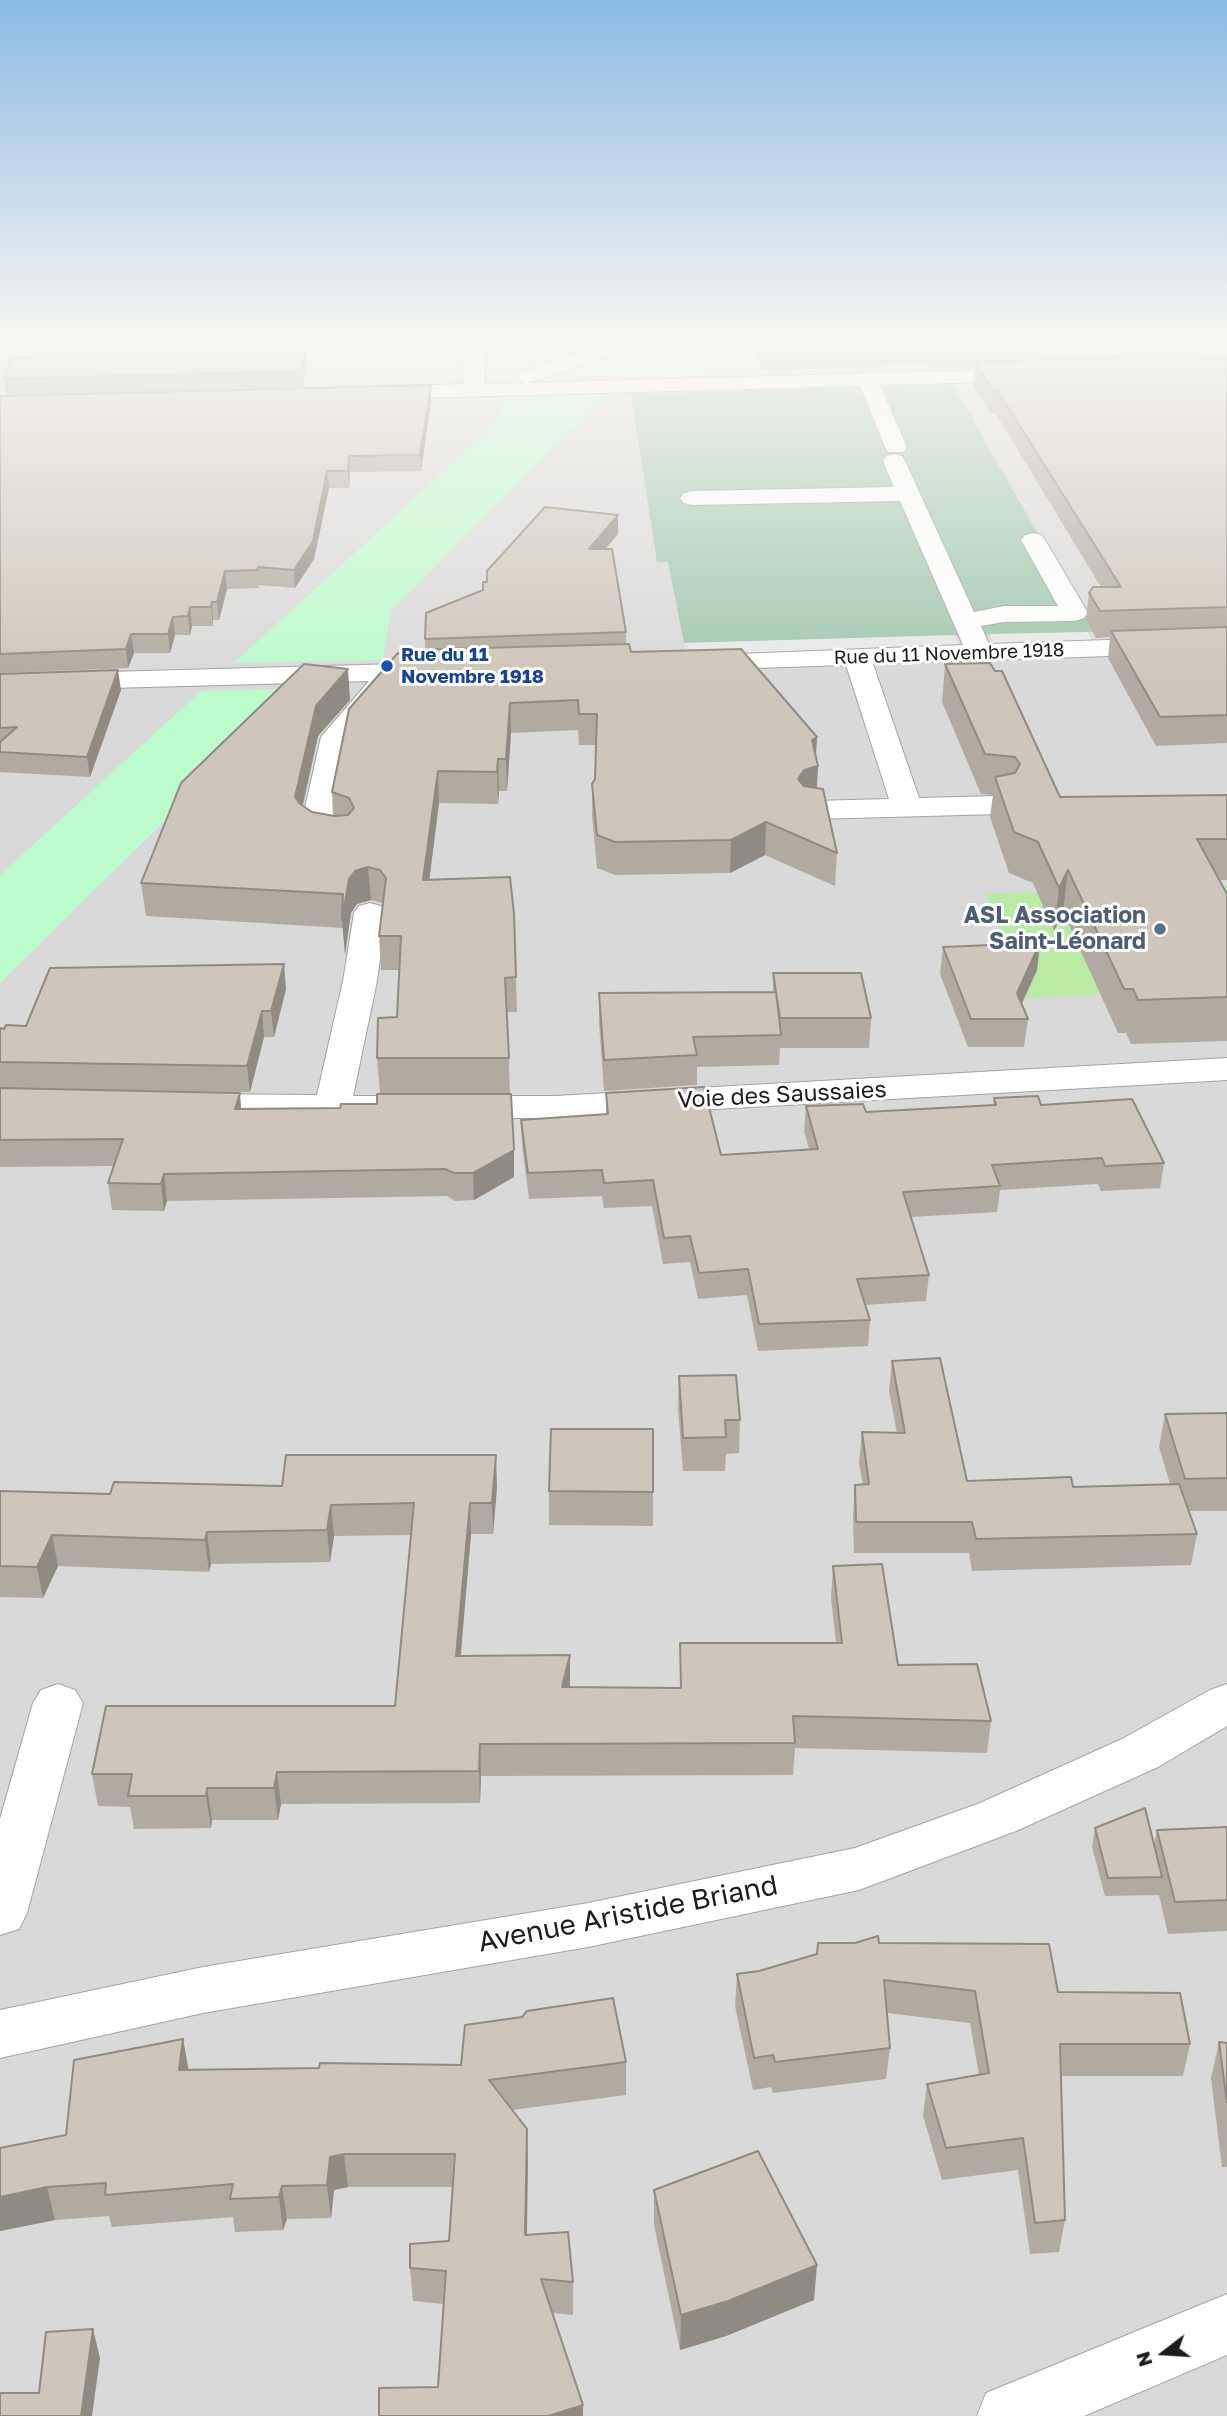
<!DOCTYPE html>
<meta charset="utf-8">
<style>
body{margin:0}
#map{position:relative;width:1227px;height:2416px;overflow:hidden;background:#eeece1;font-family:"Golos Text",sans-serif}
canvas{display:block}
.north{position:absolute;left:1129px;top:2318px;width:70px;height:70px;-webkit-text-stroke:5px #fff;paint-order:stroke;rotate:253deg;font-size:19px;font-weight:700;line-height:28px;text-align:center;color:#1c1c1c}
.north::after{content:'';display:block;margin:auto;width:24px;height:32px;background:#1c1c1c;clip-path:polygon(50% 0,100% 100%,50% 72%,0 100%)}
</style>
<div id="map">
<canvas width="1227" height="2416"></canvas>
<div class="north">N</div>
</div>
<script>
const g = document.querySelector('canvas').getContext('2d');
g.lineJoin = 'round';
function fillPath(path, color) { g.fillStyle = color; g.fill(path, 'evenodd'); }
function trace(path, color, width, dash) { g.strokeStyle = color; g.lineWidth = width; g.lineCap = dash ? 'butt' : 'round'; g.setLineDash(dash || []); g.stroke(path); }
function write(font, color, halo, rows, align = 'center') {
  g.font = font + ' "Golos Text",sans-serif'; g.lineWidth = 6; g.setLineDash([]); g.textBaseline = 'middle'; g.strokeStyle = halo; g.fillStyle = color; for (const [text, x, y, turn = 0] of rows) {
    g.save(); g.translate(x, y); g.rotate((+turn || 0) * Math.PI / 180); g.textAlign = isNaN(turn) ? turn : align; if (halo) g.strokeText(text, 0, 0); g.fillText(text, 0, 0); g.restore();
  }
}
fillPath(new Path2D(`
 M0,341h1227v2075h-1227z`), '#dad9d9');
fillPath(new Path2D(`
 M1227,886v104l-203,8 -38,-104z`), '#baeba4');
fillPath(new Path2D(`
 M953,385l141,247 -410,11 -16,-81h-11l-26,-168z`), '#a1c8ae');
fillPath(new Path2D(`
 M654,341h139l-93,34 -156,4z
 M607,395l-216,215 -8,50 -149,3 264,-241 2,-24z
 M299,689l-299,294v-108l201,-184z`), '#bbfbcc');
fillPath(new Path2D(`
 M1088,632l6,11 -99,2 -6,-11z
 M955,635l5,12 -272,8 -4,-12z`), '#e8e8e8');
const minor = new Path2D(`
 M466,341h20l-2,43 40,-1 -8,-6 3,-4 96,-32h29l-3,4 -113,38 497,-14 7,2 3,4 -3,4 -7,2 -145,4 27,62 -3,5h-16l-3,-5 -25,-61 -482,13 -7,-2 -3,-4 3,-4 7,-2 85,-3z
 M1040,341h35l113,25 39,1v12l-39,-1 -145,-33z
 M894,454l8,2 3,5 69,151 30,-6h54l-37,-66 4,-5 8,-2 8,2 4,5 43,73 -4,5 -9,3 -71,1 -23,4 8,18 238,-8v16l-354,12 46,134 80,-2 11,3 4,6 -4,6 -11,3 -185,5 -11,-3 -4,-6 4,-6 11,-3 75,-2 -43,-134 -149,5 -9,-2 -4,-6 4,-6 275,-11 -63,-144 -208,4 -8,-2 -4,-5 4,-5 8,-2 202,-4 -11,-26 3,-5z
 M434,663l9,2 4,6 -4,6 -53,3 4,5 -4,6 -41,48 -18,87 19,7 4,6 -4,6c-16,4 -41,-1 -50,-15l21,-93 48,-56 -369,10v-16z
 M370,903l11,3 5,7 -9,68 -24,115h40l13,3 5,8 -5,8 -13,3 -205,-2 -13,-3 -5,-8 5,-8 13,-3 129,1 26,-114 11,-68 5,-7z
 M1227,1058v22l-671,38h-95l-13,-3 -5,-8 5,-8 13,-3h95z
 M58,1684l17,6 8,13 -56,210 -8,16 -19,6v-116l33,-116 8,-13z
 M1227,1684v42l-69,41 -142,64 -157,59 -271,57 -385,66 -203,45v-48l203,-43 385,-64 267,-55 125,-45 142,-64 88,-49z
 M1227,2294v61l-143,61h-107l9,-23z`);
trace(minor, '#a3a3a3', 2);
fillPath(minor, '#fff');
fillPath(new Path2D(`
 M42,341h264l-2,46 -298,8 -2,-16 30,-22z
 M751,341h476v402l-71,3 -48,-88 2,-21 -14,1 -10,-19 3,-26 12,-6 -105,-173h-5l-18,-29 2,-18 -19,1 -1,-2h-31l-2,-2 -158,7zM1107,345l30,6 -31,6z
 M0,396l431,5 -10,70 -71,1 -1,16h-20l-15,71 -19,29 -36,-3v3l-32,1 -8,31h-6v6h-21l-2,9h-15l-5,18h-36l-6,15 -128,5z
 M618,515v19l-13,15 21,83v12l5,8 186,85 -1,20 2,9 -1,22 20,65 -2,33 -70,-31 -35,18 -115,2 -18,-7 -5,-52v-32l3,-5 1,-34h-17l-1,-15 -67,3 -4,58h-8l-1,13 -59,-1 -10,77 85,34 3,98h-10l3,81h-130l-3,-35 20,-41 3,-47h-19l-2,-34 4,-31 -1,-2 -11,-3 -14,4 -6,9 -6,41 -2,-26 -197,-12 -5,-33 209,-183 -32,36 -15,70 9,6 21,4 -1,-24 93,-142v-11l58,-49 4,-8z
 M945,664l115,133 167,-2v85h-7l7,14v147l-96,3 -5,-11h-8l-55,-121 -9,19 -21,-48 -24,-10 -19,-56 3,-22 -12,-1 -39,-92z
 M0,674l121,16 -31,87 -90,-5z
 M1040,943l-3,27 -15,34 6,15 -4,28h-56l-28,-73 3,-27z
 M773,973l98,45 -2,30h-89l-1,17 -82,2v18l-93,6 -5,-68v-30l174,-1z
 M286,989l-12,48h-10l-14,55 -250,-4v-60l26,-2z
 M0,1088l241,21 273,41v27l-40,23 -19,1 -8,-5 -280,5 -3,10 -52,-1 -4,-27 6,-17 -114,1z
 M606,1093l115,62 88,-6 -5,-18 2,-25 60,6 127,-7 1,-7 47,7 123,58 -4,25 -59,3 -3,-7 -98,6 -3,22 -86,5 18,58 -3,26 -61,4 5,15 -2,26 -110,5 -11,-56 -49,4 -8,-37 -27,2 -11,-58 -48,2 -2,-12 -73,3 -7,-54 -1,-25 85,-6z
 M892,1361l75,120 106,6 97,-3 -11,-37 6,-33 62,-1v98h-38l8,23 -6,31 -219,6 -3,-18h-115l-1,-37 2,-31h8l-4,-22 3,-31 35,1 -8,-42z
 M679,1376l61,44 -1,33 -13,1 -1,17h-42l-5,-62z
 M282,1486l215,1 -4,47h-22l-11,122 110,-1v32l110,1v-45h156l-5,-45 2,-32 65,99 93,56 -4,32 -192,-5 -2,27 -312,1 -1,27 -199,1 -3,16h-66l-1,8 -77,1 -4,-22 -32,-1 -6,-32 303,-68 16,-171 -77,1 -4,26 -119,2 -2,8 -151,-6 -15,32 -43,-1v-106l110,3z
 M549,1491l104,1v34l-104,-1z
 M1227,1827v104l-59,3 -9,-39 -54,1 -13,-49 3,-19 59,16 3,-14z
 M879,1943l179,49 132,52 -7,32h-122l4,144 -6,32 -29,2 -12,-84 -76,10 -19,-64 4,-32 52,-9 -9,-52 -83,-10 3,35 -4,31 -113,14 -2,-6 -18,3 -18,-84 2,-32 22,-3z
 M183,2039l5,31 438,-8v33l-114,15 16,52 -1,73 46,47v33l-21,-2 31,92v11h-204l59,-29 6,-83 -31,-3 -3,-33 39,-27 3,-54h-104l-14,3 -3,28 -44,1 -4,11 -48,2 -2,-15 -121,10 -3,-11 -54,4 -55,11v-83l66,-13z
 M1219,2042l8,1v124h-5l-11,-89z
 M654,2190l160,110 -88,36 -46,14 -26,-125z`), '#b1aaa0');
fillPath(new Path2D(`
 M304,341h2l-2,46 -1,-16z
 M431,385v16l-10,70 -1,-16z
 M349,456l1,16 -1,16 -1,-17z
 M327,471l2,17 -15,71 -19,29 -1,-18z
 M618,515v19l-29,34v-19z
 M225,571l2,18 -8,31 -2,-18z
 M212,602l1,18v6l-2,-19z
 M190,607l2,19 -2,9 -2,-19z
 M173,617l2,18 -5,18 -2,-19z
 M131,634l3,19 -6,15 -2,-19z
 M348,669l2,31 -32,36 -21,93 -2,-32 21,-91z
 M118,670l3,20 -31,87 -3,-20z
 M510,703l1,30 -4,58 -1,-32z
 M817,737l-2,30 3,-1 -2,32 -14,3 -4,-22 14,-39z
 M498,759l1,32 -1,13 -1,-32z
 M438,771l1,32 -14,111 -2,-34z
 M766,822l-1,33 -35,18 1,-33z
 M368,867l3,33 -14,4 -6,9 -6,41 -3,-34 7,-41 6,-8z
 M1068,870l-5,42 -9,19 5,-43z
 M1040,943l-3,27 -23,50 3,-27z
 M284,964l2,25 -12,48 -3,-26z
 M262,1011l2,26 -14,55 -3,-26z
 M240,1093l2,27 -7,-11z
 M514,1150v27l-40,23 -1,-27z
 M164,1174l3,27 -3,10 -3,-27z
 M496,1455l1,32 -4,47 -1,-31z
 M470,1503l1,31 -13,154 -2,-32z
 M331,1505l3,31 -4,26 -3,-32z
 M207,1532l4,32 -2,8 -4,-32z
 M52,1535l6,31 -15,32 -6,-31z
 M570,1655v32h-8z
 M480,1744l1,32 -1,27 -1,-32z
 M277,1772l4,32 -3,16 -4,-32z
 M207,1788l5,32 -1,8 -5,-32z
 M183,2039l6,33 -10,-2z
 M527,2129l1,33 -2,106 -1,-33z
 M344,2154l4,33 -14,3 -3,28 -4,-33 3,-28z
 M282,2186l5,33 -4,11 -4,-33z
 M47,2187l8,33 -55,11v-34z
 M817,2265l-3,35 -88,36 -46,14 1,-35z
 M93,2329l7,29 -8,58h-11z
 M583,2405v11h-35z`), '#908b82');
const building = new Path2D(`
 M42,341h262l-1,30 -299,8 8,-22h22z
 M761,341h320l-123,5 -2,-3 -30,1 -2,-3 -159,7z
 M1190,341h37v2l-36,-2z
 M1149,349l42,9 36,1v248l-127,4 -11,-18 4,-6h28l-123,-196h-5l-18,-29 122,-3z
 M431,385l-11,70 -71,1 -1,15h-21l-14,70 -19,29 -36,-3 -1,3 -32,1 -8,31h-5l-1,5h-21l-2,9 -15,1 -5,17h-37l-5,15 -126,5v-258z
 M545,507l73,8 -29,34h23l14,83 -201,7 1,-26 57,-23v-8h4v-11z
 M1227,627v88l-67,2 -49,-86z
 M629,644l2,8 110,-3 76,88 -5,3 6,26 -14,4 -6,9 6,7 19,3 14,64 -71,-31 -35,18 -116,2 -18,-7 -5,-51 3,-5 2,-65h-18l-1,-14 -68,3 -4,56h-8l-1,13 -59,-1 -15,109 87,-3 4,37 2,63 -11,1 4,80h-132l1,-40 19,-1 4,-81h-22l7,-58 -6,-8 -12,-3 -13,4 -6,8 -7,41 1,-26 -202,-11 40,-100 123,-119 44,5 -32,37 -21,91 5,7 12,8 22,4 14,-1 6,-7 -5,-10 -17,-6 17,-83 48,-55 9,-4z
 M990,663l5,8h7l58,126 167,-2v44h-30l30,55v103l-89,3 -5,-11h-9l-56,-119 -9,18 -21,-46 -24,-10 -19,-55 20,-4 5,-9 -5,-7 -30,-3 -40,-90z
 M118,670l-31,87 -87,-5v-10l17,-15 -17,1v-54z
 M1040,943l-23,50 11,26h-57l-28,-72z
 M284,964l-13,47h-9l-15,55 -247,-4v-34l4,1 2,-4 20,1 24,-58z
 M773,973h88l10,45h-91z
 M776,992l5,43 -88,2 4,18 -93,5 -5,-67z
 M704,1087l17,68 97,-6 -12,-43 57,-2 3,8 130,-7 -2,-7 44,-2 3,9 91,-6 32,64 -59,3 -3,-8 -110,7 8,21 -97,6 26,83 -72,4 13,41 -111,4 -11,-55 -49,4 -9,-37 -26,2 -11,-58 -49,3 -2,-13 -74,3 -7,-53 87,-6 -2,-21z
 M0,1088l240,5 -5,16 105,-1 1,-4h36v-10h134l3,56 -41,23h-19l-9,-4 -281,5 -3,10 -53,-1 15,-44 -123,1z
 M940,1358l27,123 104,-4 2,10 106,-3 18,50 -221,5 -4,-17h-116l-1,-37 14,-1 -7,-52 43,1 -13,-72z
 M736,1375l4,45h-15l1,17 -43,1 -4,-62z
 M1227,1413v65l-42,1 -20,-65z
 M551,1429h102v63l-104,-1z
 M286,1455h210l-4,48h-22l-14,153 114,-1 -8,32 119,1 -1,-45h162l-9,-77 49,-2 16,101 79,-1 14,57 -198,-5 2,27 -315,1 -1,27 -202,1 -3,16h-67l-1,8h-78l4,-22h-40l14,-68h289l19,-203 -83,2 -4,25 -120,2 -2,8 -153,-5 -15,32 -37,-1v-75l110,3 4,-12 168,4z
 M1145,1808l17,69 -54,1 -13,-50z
 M1227,1827v73l-52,2 -18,-72z
 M878,1936l1,7 170,1 9,48 122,1 10,51h-130l5,176 -30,3 -12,-85 -77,10 -19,-64 62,-11 -14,-82 -91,-11 6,68 -115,14 -2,-7 -19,3 -17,-84 22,-3 58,-17 1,-11h37z
 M613,1998l13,64 -137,18 38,49 -2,106 43,-3 5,50 -32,-3 42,126 -35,11h-169v-28l59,-1 8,-116 -36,-3v-24l39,-3 6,-87h-111l-14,3 -3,28 -45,1 -3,11 -49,2 3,-15 -128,11 1,-12 -59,4 -47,10v-49l66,-13 8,-75 109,-21 -4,31 140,-2 1,-5 141,2 4,-40 57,-8 5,-6z
 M1219,2042l8,1v59z
 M758,2151l59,114 -89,36 -47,14 -27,-125z
 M93,2329l-12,87h-81v-23h39l7,-61z`);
fillPath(building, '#cec6ba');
trace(building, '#908b82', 2);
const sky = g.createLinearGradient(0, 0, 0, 679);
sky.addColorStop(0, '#8bbae4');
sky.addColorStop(0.5, '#f7f6f2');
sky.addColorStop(1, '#f7f6f200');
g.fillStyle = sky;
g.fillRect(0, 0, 1227, 679);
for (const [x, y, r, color] of [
 [387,666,7,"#1a4fb4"],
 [1160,929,7,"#5c6f8a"]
]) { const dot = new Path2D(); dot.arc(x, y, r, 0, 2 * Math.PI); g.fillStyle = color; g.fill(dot); trace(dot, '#fff', 2.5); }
write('19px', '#1c1c1c', '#fff', [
 ["Rue du 11 Novembre 1918",949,654,-2]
]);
write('bold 19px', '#164399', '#fff', [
 ["Rue du 11",401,655],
 ["Novembre 1918",401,677]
], 'left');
write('bold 23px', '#4e5e75', '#fff', [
 ["ASL Association",1146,916],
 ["Saint-Léonard",1146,942]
], 'right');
write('23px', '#1c1c1c', '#fff', [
 ["Voie des Saussaies",782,1095,-3]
]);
write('28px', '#1c1c1c', '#fff', [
 ["Avenue Aristide Briand",628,1914,-11]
]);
</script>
